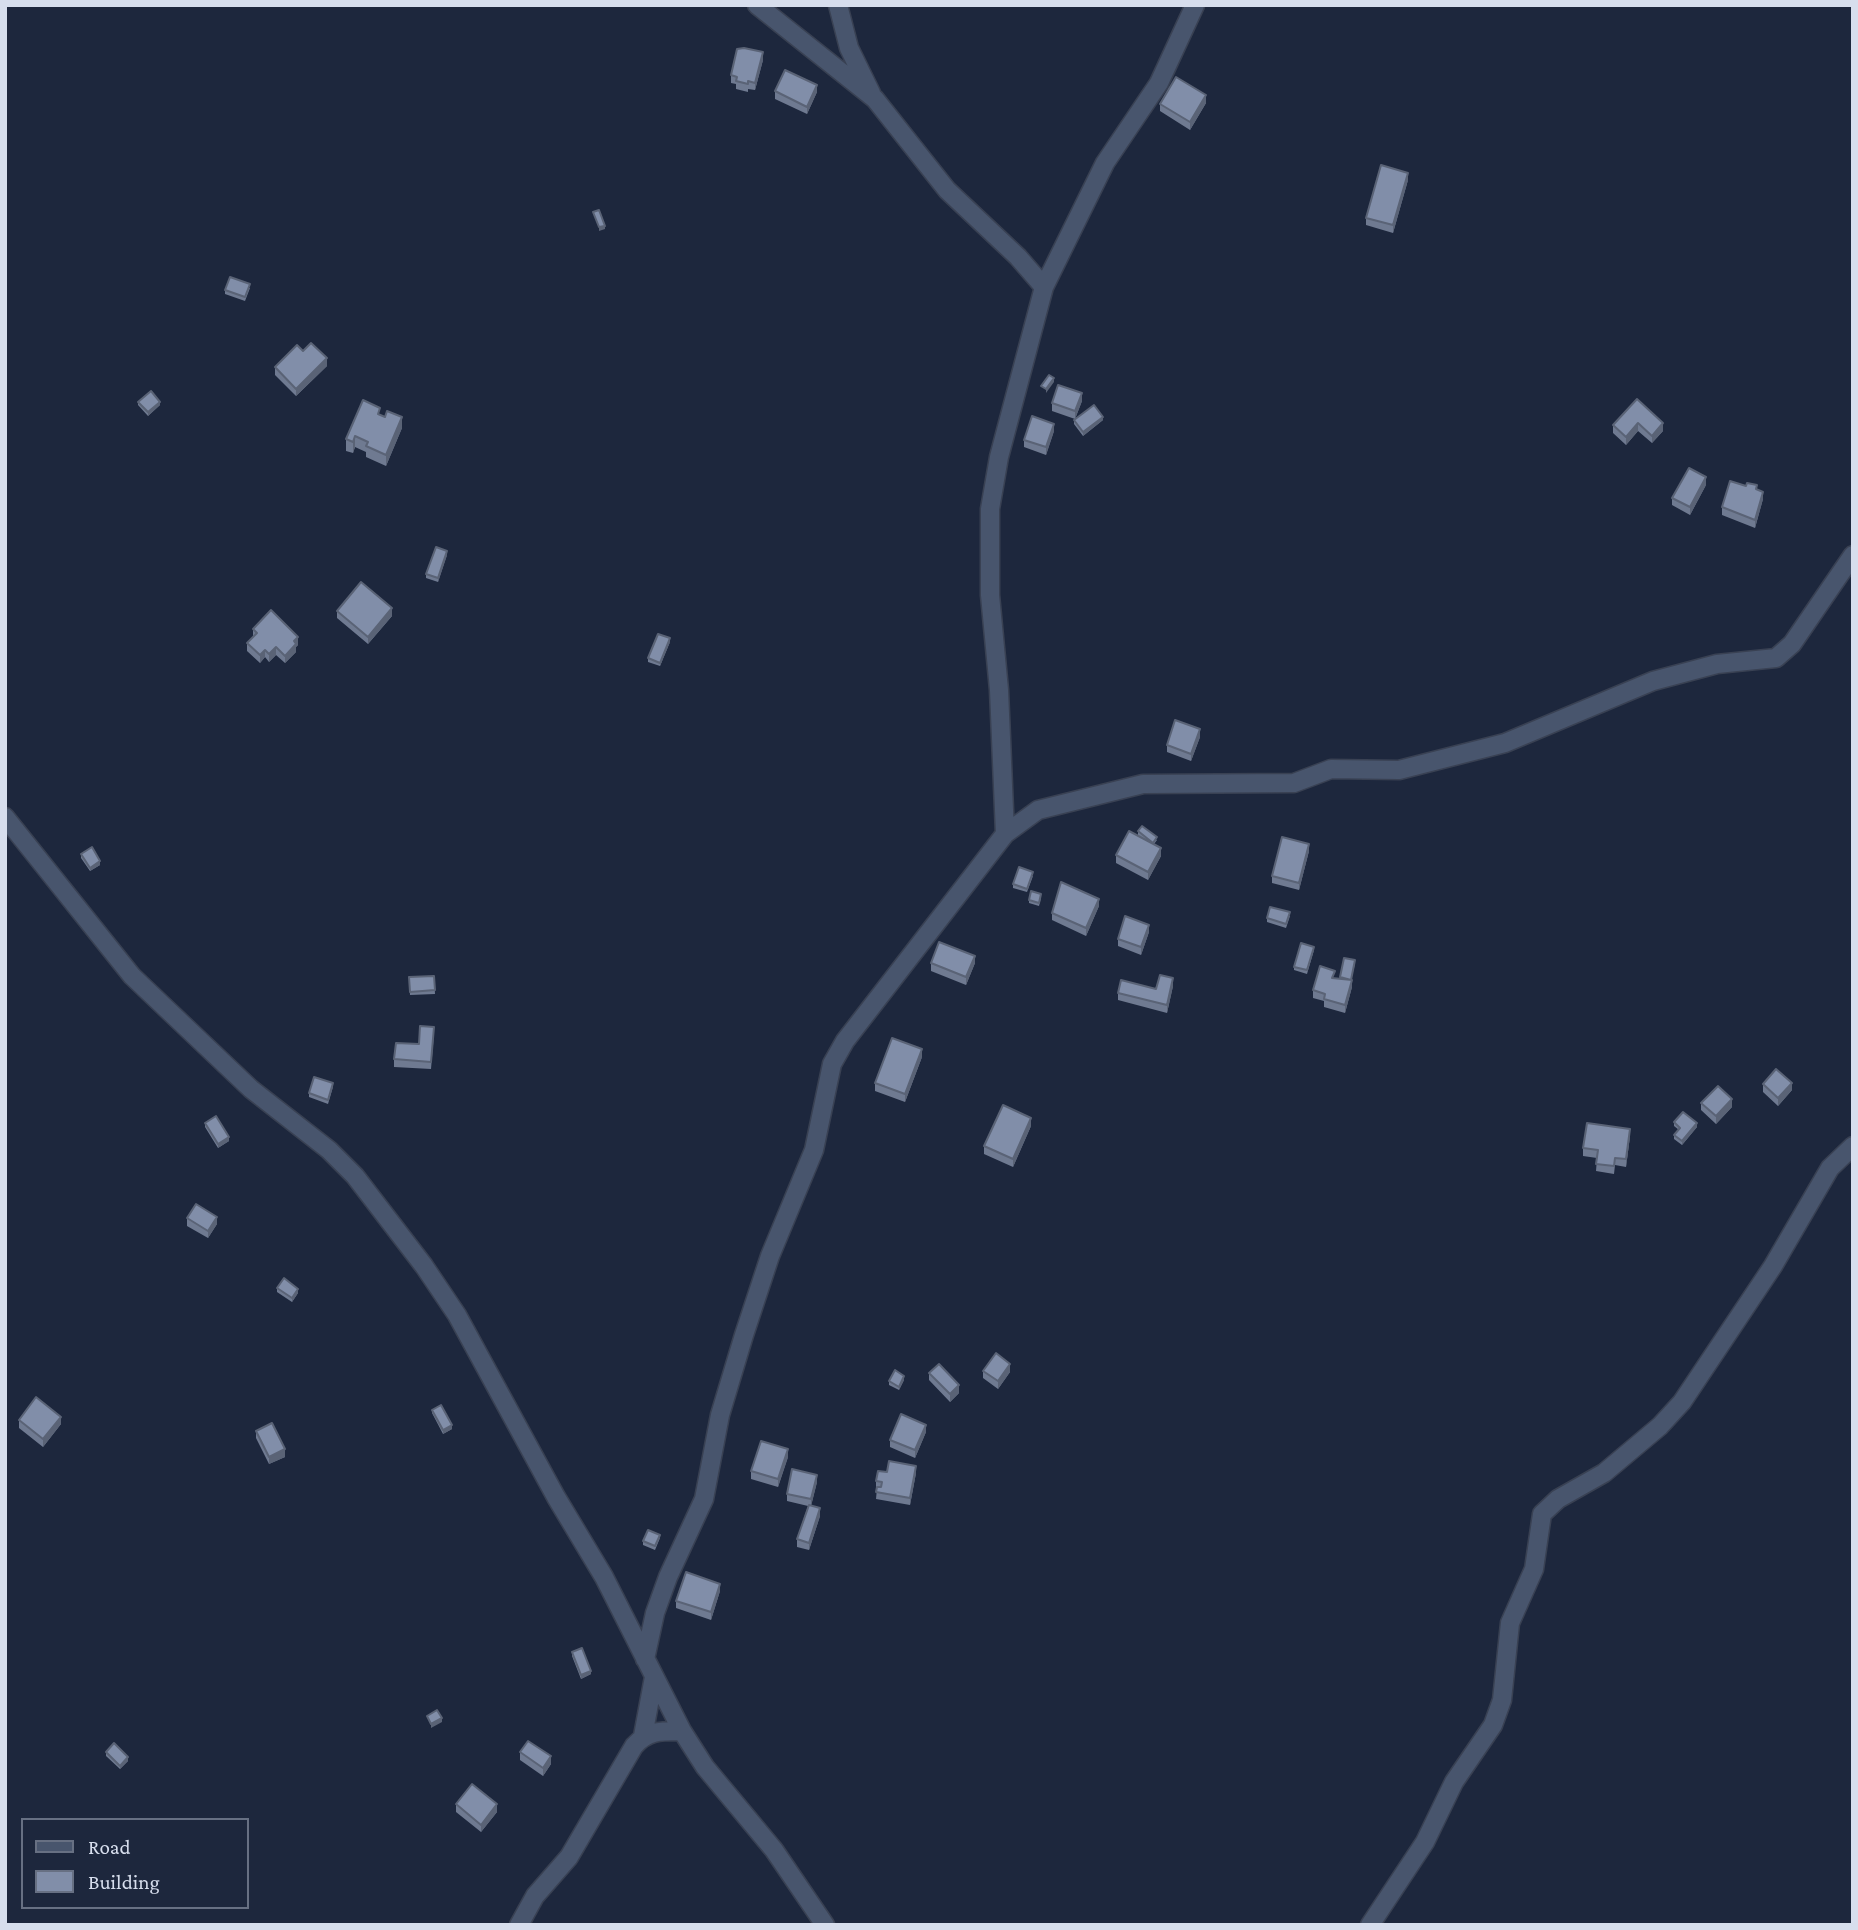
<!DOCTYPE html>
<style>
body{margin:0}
#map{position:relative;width:1858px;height:1930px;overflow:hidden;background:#1d273d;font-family:"Crimson Pro",serif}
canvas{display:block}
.frame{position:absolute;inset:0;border:7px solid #d7deed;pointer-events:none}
.legend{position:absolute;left:21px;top:1818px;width:228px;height:91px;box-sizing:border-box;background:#1d273d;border:2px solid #677083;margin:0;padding:9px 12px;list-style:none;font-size:21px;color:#d7deed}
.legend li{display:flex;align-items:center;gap:14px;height:35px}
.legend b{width:35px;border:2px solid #677083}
</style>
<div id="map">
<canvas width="1858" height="1930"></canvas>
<div class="frame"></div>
<ul class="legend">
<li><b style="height:9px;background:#48556d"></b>Road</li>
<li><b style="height:19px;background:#818ea9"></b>Building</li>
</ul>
</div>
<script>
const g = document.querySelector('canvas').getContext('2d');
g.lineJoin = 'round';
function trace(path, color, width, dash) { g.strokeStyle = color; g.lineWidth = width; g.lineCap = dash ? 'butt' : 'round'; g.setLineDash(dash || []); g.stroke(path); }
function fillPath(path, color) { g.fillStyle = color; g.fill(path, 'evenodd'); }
const street = new Path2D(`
 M757,5l118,94 72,91 71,67 26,30
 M838,5l11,43 22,45
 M5,817l127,159 119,113 78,61 26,26 69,90 33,49 99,182 48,80 78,154 23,36 69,83 51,75
 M1005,834l-6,-144 -9,-95v-86l9,-52 45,-170 61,-124 54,-80 36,-78
 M645,1659l10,-46 13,-36 36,-78 16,-84 24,-80 26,-79 44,-106 18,-86 13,-23 160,-207 33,-24 105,-26 151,-1 37,-14 68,1 106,-27 148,-62 64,-17 59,-6 16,-14 61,-89
 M643,1736l11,-59
 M519,1925l16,-29 34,-39 65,-111c14,-16 28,-15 48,-15
 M1370,1925l55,-83 29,-60 39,-57 9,-25 8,-77 24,-54 8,-55 16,-15 46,-26 56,-47 22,-24 91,-136 57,-98 23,-22`);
trace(street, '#394153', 21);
trace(street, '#48556d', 18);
fillPath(new Path2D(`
 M763,60l-8,30 -7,-1v3l-12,-3v-5l-5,-1v-8z
 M775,91l42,1 -10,22 -32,-15z
 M1206,103l-16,27 -30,-19v-7z
 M1408,180l-15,53 -27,-8v-7z
 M250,288l-5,13 -20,-7v-4z
 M303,351l24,15 -31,30 -21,-21v-8z
 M1637,399l26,32 -11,12 -14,-12 -12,14 -13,-12v-8z
 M1082,401l-7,18 -23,-8v-8z
 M138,402l22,3 -12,11 -10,-11z
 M380,415l22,13 -16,38 -20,-9v-5l-11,-5 -2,6 -7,-2v-12z
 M1074,420h29l-20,16 -9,-12z
 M1054,431l-8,24 -22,-8v-7z
 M1706,485l-16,30 -18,-10v-7z
 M1757,490l6,9 -8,29 -33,-13v-8z
 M447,555l-9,27 -12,-4v-4z
 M337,611l55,5 -24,28 -31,-26z
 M253,629l45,16 -2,2v5l-11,11 -9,-8 -7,7 -4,-5 -5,6 -13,-12v-8l6,-6z
 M670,642l-10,24 -12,-4v-4z
 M1200,737l-9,24 -24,-9v-7z
 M1138,831l19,9 -3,4 7,12 -13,24 -32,-17v-8l22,-20z
 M1309,851l-10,39 -27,-7v-7z
 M81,854l19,11 -10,6 -9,-13z
 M1033,876l-6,16 -14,-4v-4z
 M1041,898l-2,8 -10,-3v-3z
 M1099,906l-13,30 -34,-16v-7z
 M1290,916l-4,12 -19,-6v-4z
 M1149,932l-8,23 -23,-9v-7z
 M1314,950l-7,24 -13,-4v-3z
 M1344,958l11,6 -4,16 1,7 -7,26 -21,-6v-6l-11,-3v-8l21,-12 6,1z
 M931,963h44l-9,22 -35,-14z
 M434,976l1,18 -25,1 -1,-18z
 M1173,986l-6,27 -49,-13v-7l38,-4z
 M434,1034l-3,35 -37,-2v-8z
 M922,1057l-17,45 -30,-11v-8z
 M1763,1084l29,6 -14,16 -15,-14z
 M333,1087l-5,17 -19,-7v-4z
 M1701,1103l31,4 -16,17 -15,-14z
 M1674,1122l23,5 -15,18 -8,-6v-4l5,-5 -5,-4z
 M205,1123l24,18 -11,7 -13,-21z
 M1031,1126l-18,41 -29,-13v-8z
 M1630,1136l-4,31 -11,-2 -1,9 -18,-3 1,-13 -14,-2v-8z
 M187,1218l30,6 -9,14 -21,-12z
 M277,1288l21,5 -6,9 -15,-10z
 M983,1371l27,1 -12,17 -15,-11z
 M929,1373l30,20 -9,9 -21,-22z
 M904,1380l-5,10 -10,-5v-4z
 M432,1410l20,19 -9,5 -11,-21z
 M19,1420l42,4 -18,23 -24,-19z
 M256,1431l29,26 -16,7 -13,-26z
 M926,1432l-11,26 -25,-11v-7z
 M788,1457l-10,30 -27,-8v-8z
 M887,1472l29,1 -6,32 -34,-6 1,-11h-1v-7z
 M817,1482l-6,24 9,10 -11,34 -12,-3v-8l11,-33 -21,-5v-7z
 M660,1538l-5,12 -12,-5v-4z
 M720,1591l-9,29 -35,-12v-7z
 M572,1652l19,22 -10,5 -9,-23z
 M106,1752l22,9 -8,8 -14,-13z
 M520,1752l31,12 -8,12 -23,-16z
 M456,1804l41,8 -16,20 -25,-20z`), '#6f7a91');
fillPath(new Path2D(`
 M763,52v8l-8,30v-7z
 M817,85v7l-10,22v-7z
 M1206,95v8l-16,27v-8z
 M1408,173v7l-15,53v-8z
 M605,226v3l-6,2v-4z
 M327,358v8l-31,30v-7z
 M1054,378v4l-8,11v-4z
 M1082,393v8l-7,18v-8z
 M160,402v3l-12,11v-4z
 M402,417v11l-16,38v-11z
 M1103,417v3l-20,16v-4z
 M1638,423v8l-12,14v-8z
 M1663,423v8l-11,12v-7z
 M1054,424v7l-8,24v-8z
 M355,436v11l-2,6v-11z
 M1706,477v8l-16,30v-8z
 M1763,492v7l-8,29v-8z
 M447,551v4l-9,27v-4z
 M392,608v8l-24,28v-7z
 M298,637v8l-2,2v5l-11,11v-7l9,-15z
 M670,638v4l-10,24v-3z
 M276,647v8l-7,7v-8z
 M265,650v7l-5,6v-8z
 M1200,729v8l-9,24v-7z
 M1309,844v7l-10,39v-7z
 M1161,848v8l-13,24v-8z
 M100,861v4l-10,6v-3z
 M1099,899v7l-13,30v-8z
 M1149,925v7l-8,23v-8z
 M975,956v7l-9,22v-8z
 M1173,978v8l-6,27v-8z
 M1352,980v7l-7,26v-8z
 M922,1049v8l-17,45v-8z
 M1792,1083v7l-14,16v-8z
 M1732,1099v8l-16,17v-8z
 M1031,1118v8l-18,41v-8z
 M1697,1123v4l-15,18v-4z
 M1630,1129v7l-4,31v-8z
 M229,1137v4l-11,7v-4z
 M217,1217v7l-9,14v-7z
 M298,1289v4l-6,9v-4z
 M1010,1364v8l-12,17v-8z
 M904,1376v4l-5,10v-3z
 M959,1385v8l-9,9v-8z
 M61,1417v7l-18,23v-8z
 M452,1425v4l-9,5v-4z
 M926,1425v7l-11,26v-8z
 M285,1449v8l-16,7v-7z
 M788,1449v8l-10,30v-8z
 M916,1466v7l-6,32v-7z
 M817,1475v7l-6,24v-7z
 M820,1508v8l-11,34v-7z
 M720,1584v7l-9,29v-8z
 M591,1671v3l-10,5v-4z
 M442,1718v4l-11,6v-4z
 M551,1756v8l-8,12v-8z
 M128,1757v4l-8,8v-3z
 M497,1804v8l-16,20v-7z`), '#5a6376');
const building = new Path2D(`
 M744,48l19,4 -8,31 -7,-2v3l-12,-3 1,-4 -6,-2 6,-26z
 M785,70l32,15 -10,22 -32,-16z
 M1176,77l30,18 -16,27 -30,-18z
 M1381,165l27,8 -15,52 -27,-7z
 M599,210l6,16 -6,1 -6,-15z
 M230,277l20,7 -5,13 -20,-7z
 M311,343l16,15 -31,31 -21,-22 22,-22 6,6z
 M1049,375l5,3 -8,11 -5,-3z
 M1058,385l24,8 -7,18 -23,-8z
 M151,391l9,11 -12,10 -10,-10z
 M1637,399l26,24 -11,13 -14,-13 -12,14 -13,-12z
 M363,400l17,8 -2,6 7,3 2,-6 15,6 -16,38 -20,-9 2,-4 -13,-6 -2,6 -7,-3z
 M1094,405l9,12 -20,15 -9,-12z
 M1032,416l22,8 -8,23 -22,-7z
 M1689,468l17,9 -16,30 -18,-9z
 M1730,481l16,5 1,-3 10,2 -1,4 7,3 -8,28 -33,-13z
 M436,547l11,4 -9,27 -12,-4z
 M361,582l31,26 -24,29 -31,-26z
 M271,610l27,27 -4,4 2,3 -11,12 -9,-9 -7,7 -4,-4 -5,5 -13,-12 10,-10 -4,-4z
 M658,634l12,4 -10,25 -12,-5z
 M1175,720l25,9 -9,25 -24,-9z
 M1142,826l15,11 -4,6 -15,-12z
 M1129,831l32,17 -13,24 -32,-17z
 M1282,837l27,7 -10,39 -27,-7z
 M92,847l8,14 -10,7 -9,-14z
 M1019,867l14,5 -6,17 -14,-5z
 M1061,882l38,17 -13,29 -34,-15z
 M1031,891l10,3 -2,9 -10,-3z
 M1270,907l20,5 -4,12 -19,-6z
 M1125,916l24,9 -8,22 -23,-8z
 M939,942l36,14 -9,21 -35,-14z
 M1301,943l13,4 -7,23 -13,-3z
 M1344,958l11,2 -4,20 -11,-3z
 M1320,966l15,5 -3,7 20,2 -7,25 -21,-6 1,-5 -12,-4z
 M1160,975l13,3 -6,27 -49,-12 3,-13 35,9z
 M434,976l1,14 -25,2 -1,-15z
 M420,1026l14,1 -3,35 -37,-3 2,-16 23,1z
 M892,1038l30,11 -17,45 -30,-11z
 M1776,1069l16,14 -14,15 -15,-14z
 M314,1077l19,6 -5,17 -19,-7z
 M1718,1086l14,13 -16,17 -15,-13z
 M1003,1105l28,13 -18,41 -29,-13z
 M1683,1112l14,11 -15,18 -8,-6 6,-7 -6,-6z
 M216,1116l13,21 -11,7 -13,-21z
 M1587,1123l43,6 -4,30 -11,-1 -1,8 -18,-2 2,-14 -15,-2z
 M196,1204l21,13 -9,14 -21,-13z
 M284,1278l14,11 -6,9 -15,-10z
 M996,1353l14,11 -12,17 -15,-10z
 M939,1364l20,21 -9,9 -21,-21z
 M895,1370l9,6 -5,11 -10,-6z
 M36,1397l25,20 -18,22 -24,-19z
 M441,1405l11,20 -9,5 -11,-20z
 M901,1414l25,11 -11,25 -25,-10z
 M272,1423l13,26 -16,8 -13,-26z
 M761,1441l27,8 -10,30 -27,-8z
 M889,1461l27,5 -6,32 -34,-6 1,-5h4l1,-5 -6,-1 2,-10 9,1z
 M792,1469l25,6 -6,24 -24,-5z
 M809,1505l11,3 -11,35 -12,-4z
 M648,1530l12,5 -5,11 -12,-5z
 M686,1572l34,12 -9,28 -35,-11z
 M582,1648l9,23 -10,4 -9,-23z
 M437,1710l5,8 -11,6 -4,-8z
 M528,1741l23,15 -8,12 -23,-16z
 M114,1743l14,14 -8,9 -14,-14z
 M472,1784l25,20 -16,21 -25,-21z`);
fillPath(building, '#818ea9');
trace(building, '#5a6376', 2);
</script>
